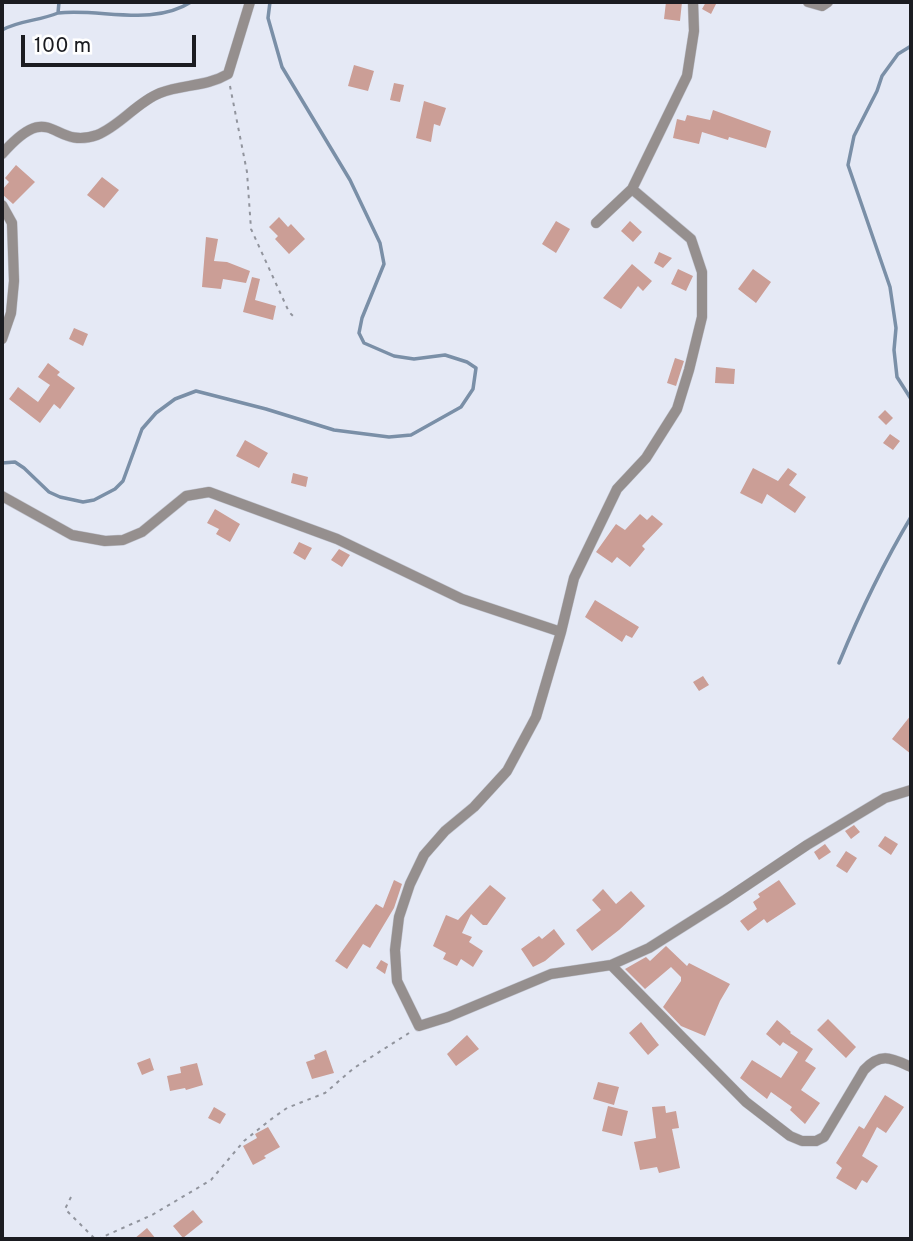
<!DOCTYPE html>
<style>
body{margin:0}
#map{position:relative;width:913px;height:1241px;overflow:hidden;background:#e5e9f5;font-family:Overpass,sans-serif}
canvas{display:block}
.frame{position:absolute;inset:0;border:4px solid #1b1c21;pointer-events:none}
.scale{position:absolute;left:21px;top:35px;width:175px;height:32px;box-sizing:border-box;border:4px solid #1b1c21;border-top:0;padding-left:9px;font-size:21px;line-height:24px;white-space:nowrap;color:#1b1c21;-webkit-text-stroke:5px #fff;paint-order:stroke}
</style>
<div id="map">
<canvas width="913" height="1241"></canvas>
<div class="frame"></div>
<div class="scale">100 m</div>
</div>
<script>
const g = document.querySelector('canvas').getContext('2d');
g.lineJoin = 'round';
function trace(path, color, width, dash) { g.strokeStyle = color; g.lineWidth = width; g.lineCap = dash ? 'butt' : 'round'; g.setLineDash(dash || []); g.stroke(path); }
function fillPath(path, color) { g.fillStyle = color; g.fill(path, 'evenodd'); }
trace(new Path2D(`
 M58,13l1,-11
 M2,30c18,-10 37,-9 56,-17 42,-5 94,14 133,-11
 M911,46l-13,8 -16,22 -5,15 -23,45 -6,29 42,122 6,41 -2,22 3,27 14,22
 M2,463l13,-1 9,6 25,24 11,5 23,5 11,-2 21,-11 8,-8 19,-52 14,-16 19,-14 21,-8 70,18 68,21 55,7 22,-2 50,-28 12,-18 3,-21 -9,-6 -22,-7 -31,4 -20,-3 -30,-13 -5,-10 3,-15 22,-54 -4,-21 -30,-63 -68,-113 -14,-49 2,-16
 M839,663c21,-51 44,-99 72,-146`), '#7a8fa7', 3.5);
fillPath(new Path2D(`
 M666,2h16l-2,19 -16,-2z
 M706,2h11l-6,12 -9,-5z
 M354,65l20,6 -6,20 -20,-5z
 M394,83l10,2 -4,17 -10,-2z
 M424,101l22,7 -6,18 -6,-2 -3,18 -15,-4z
 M713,110l58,21 -5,17 -37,-11 -1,3 -26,-8 -3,12 -26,-6 4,-19 8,2 2,-6 23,5z
 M16,165l19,17 -22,22 -11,-10v-4l7,-8 -4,-4z
 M102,177l17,13 -15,18 -17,-13z
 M279,217l9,10 3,-3 14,15 -16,15 -14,-15 3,-3 -9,-9z
 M556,221l14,8 -14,24 -14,-9z
 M630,221l12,11 -9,10 -12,-11z
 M206,237l12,2 -4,22 13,1 23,9 -4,12 -23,-4 -2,10 -19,-2z
 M659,252l13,6 -9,10 -9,-5z
 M632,264l20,17 -9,10 -5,-5 -17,23 -18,-11z
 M678,269l15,7 -7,15 -15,-7z
 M753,269l18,13 -15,21 -18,-14z
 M252,277l8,2 -5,21 21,6 -3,14 -30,-8z
 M74,328l14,6 -5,12 -14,-7z
 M675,358l9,3 -8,25 -9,-3z
 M48,363l12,9 -3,3 18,13 -15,21 -6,-5 -14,19 -31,-24 9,-12 20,15 12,-17 -12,-8z
 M716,367l19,2 -1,15 -19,-1z
 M885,410l8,8 -7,7 -8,-8z
 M890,434l10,7 -7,9 -10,-7z
 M245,440l23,13 -9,15 -23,-12z
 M753,468l25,13 10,-13 9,6 -8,11 17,12 -11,16 -28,-19 -5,10 -22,-11z
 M293,473l15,4 -2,10 -15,-4z
 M215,509l25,15 -10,18 -14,-8 3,-5 -12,-6z
 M640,514l7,6 5,-5 11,9 -21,22 3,3 -15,18 -13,-10 -5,6 -16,-11 20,-28 9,6z
 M299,542l13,6 -7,12 -12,-7z
 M339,549l11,6 -8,12 -11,-7z
 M595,600l44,27 -7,11 -6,-3 -4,7 -37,-25z
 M703,676l6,9 -10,6 -6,-9z
 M911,715v39l-19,-15z
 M854,825l6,7 -9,7 -6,-8z
 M885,836l13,8 -7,11 -13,-9z
 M825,844l6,8 -12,8 -5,-8z
 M846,851l11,7 -10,15 -11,-7z
 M394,880l8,4 -8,24 -24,40 -7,-4 -16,25 -12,-8 41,-57 7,4z
 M779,880l17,24 -29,19 -3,-4 -16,12 -8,-10 17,-12 -4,-7 7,-5 -2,-3z
 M490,885l16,13 -19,27h-4l-12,-11 -9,19 10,4 -3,5 14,9 -10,16 -12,-8 -4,7 -14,-7 3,-6 -13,-7 13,-31 12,5z
 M603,889l13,15 15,-13 14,15 -26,24 -27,21 -16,-21 25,-20 -9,-10z
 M554,929l11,15 -20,17 -12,6 -12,-18 18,-13 3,3z
 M666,946l21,20 2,-3 41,21 -10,17 -15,35 -24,-10 -18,-19 18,-26v-4l-10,-10 -26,22 -20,-20 21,-12 4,4z
 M381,960l7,4 -3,10 -9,-6z
 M828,1019l28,28 -10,11 -29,-28z
 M777,1020l14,12 -1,1 23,16 -8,12 11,7 -15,22 19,13 -15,21 -15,-14 2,-3 -21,-15 -4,7 -27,-21 12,-18 29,18 10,-15 7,-11 -15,-10 -3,4 -14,-12z
 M641,1022l18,23 -11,10 -19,-22z
 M467,1035l12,14 -23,17 -9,-12z
 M326,1050l8,23 -22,6 -6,-17 9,-3 -1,-4z
 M150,1058l4,12 -12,5 -5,-12z
 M197,1063l6,22 -17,5 -1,-2 -15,3 -3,-15 14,-3 -1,-6z
 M598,1082l21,5 -5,18 -21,-6z
 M885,1095l19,12 -18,26 -9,-6 -15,29 16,10 -11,17 -5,-3 -6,10 -20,-12 6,-10 -6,-5 23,-37 5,3z
 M608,1106l20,5 -6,25 -20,-5z
 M665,1106l1,7 10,-2 3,17 -7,1 8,39 -21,5 -2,-6 -17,3 -6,-28 22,-4 -4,-31z
 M214,1107l12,7 -6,10 -12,-6z
 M268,1127l12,20 -16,9 2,2 -13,7 -10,-19 14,-8 -2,-4z
 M193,1210l10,12 -20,16 -10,-12z
 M147,1228l9,11h-22z`), '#cb9e96');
const minor = new Path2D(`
 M808,2l14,4 6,-4
 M2,154c51,-58 49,-3 95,-19 23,-9 40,-33 63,-42 23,-9 46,-6 68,-19l22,-72
 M632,189l59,50 11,33v45l-13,53 -12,39 -31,49 -29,31 -43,89 -13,54 -25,85 -29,54 -33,36 -29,24 -21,24 -14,29 -11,33 -4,33 2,31 22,45 29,-9 103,-43 60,-9 38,-17 76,-48 82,-55 78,-47 26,-8
 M2,205l10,18 2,58 -3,32 -9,26
 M596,223l36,-34 55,-113 7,-45 -1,-29
 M2,496l70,39 33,6 18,-1 19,-8 44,-36 23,-4 128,47 125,60 99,33
 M611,965l135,137 44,34 12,5h14l8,-4 40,-67c17,-18 27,-12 47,-3`);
trace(minor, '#c1c4cf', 11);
trace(new Path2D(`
 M230,86l17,86 4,57 38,83 6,6
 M71,1197l-6,12 30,30
 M98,1239l54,-24 59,-35 33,-39 26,-21 17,-12 38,-15 29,-25 55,-35`), '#91949d', 2, [3.5, 5]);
trace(minor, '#958f8e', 10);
</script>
